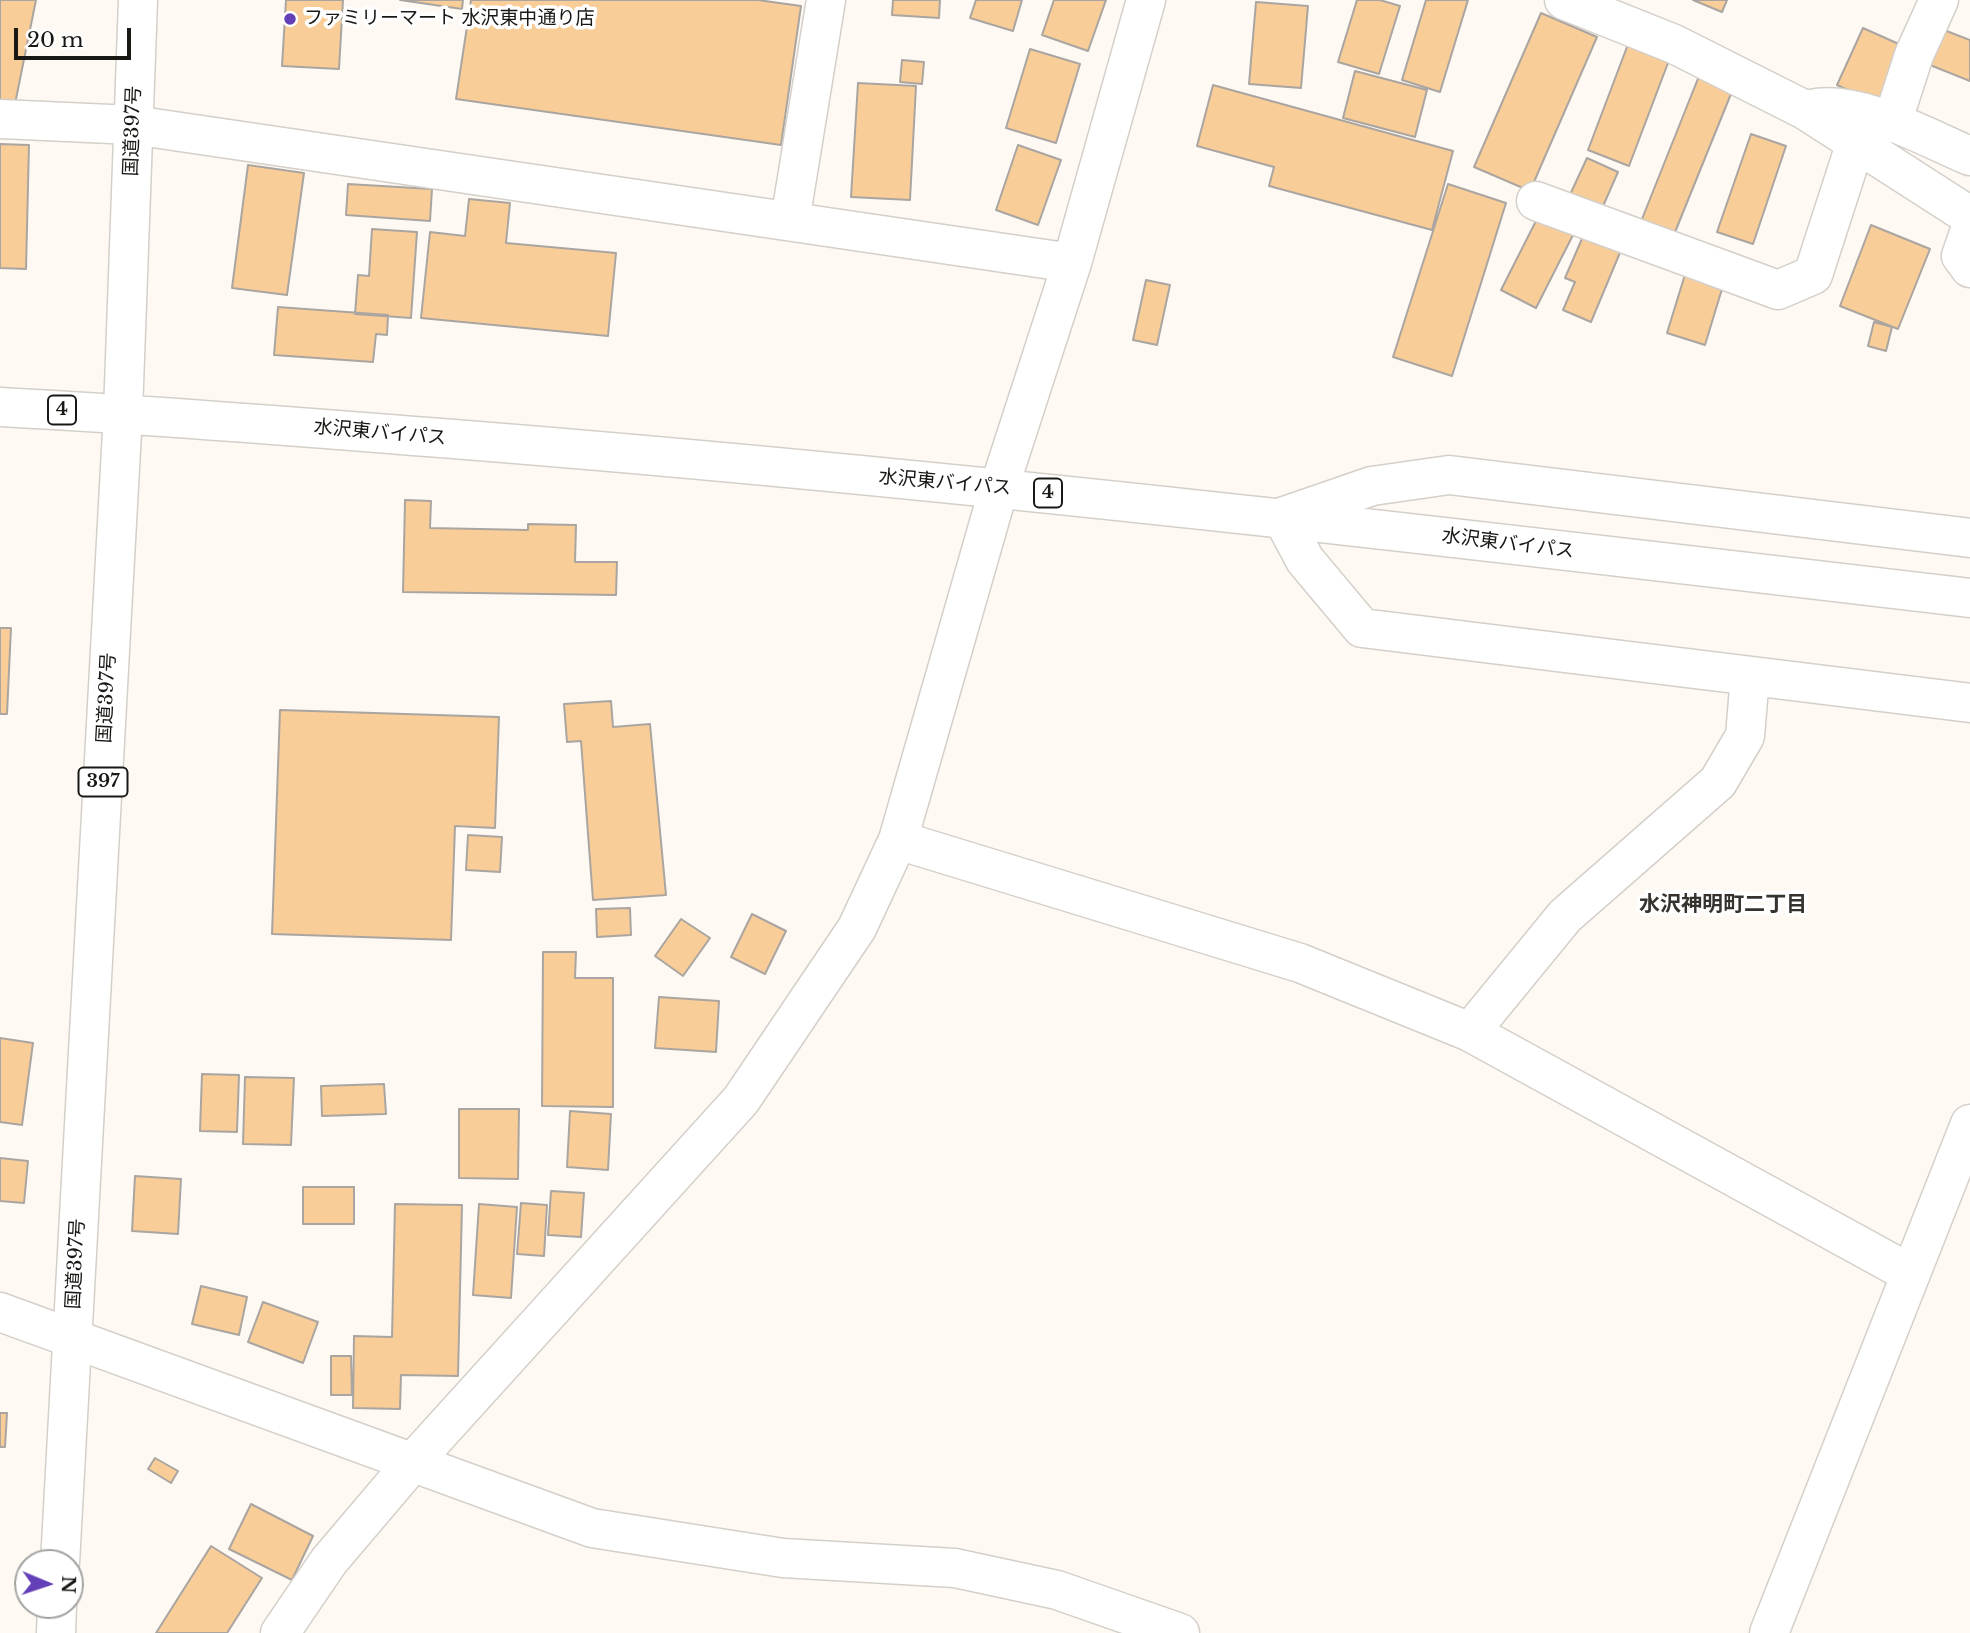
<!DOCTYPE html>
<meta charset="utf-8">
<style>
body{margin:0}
#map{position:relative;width:1970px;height:1633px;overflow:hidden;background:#fefaf3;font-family:"Libre Baskerville",serif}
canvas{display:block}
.north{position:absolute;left:14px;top:1549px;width:70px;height:70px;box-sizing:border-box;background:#fff;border:2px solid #a3a3a1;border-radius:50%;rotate:92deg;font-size:19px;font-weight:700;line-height:28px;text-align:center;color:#191815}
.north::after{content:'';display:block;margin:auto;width:24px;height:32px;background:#6440b8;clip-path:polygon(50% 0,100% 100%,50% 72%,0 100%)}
.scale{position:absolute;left:14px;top:28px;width:117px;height:32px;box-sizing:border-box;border:4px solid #191815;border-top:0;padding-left:9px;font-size:21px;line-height:24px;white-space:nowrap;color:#191815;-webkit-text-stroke:5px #fff;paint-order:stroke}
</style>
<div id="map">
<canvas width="1970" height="1633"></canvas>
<div class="north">N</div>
<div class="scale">20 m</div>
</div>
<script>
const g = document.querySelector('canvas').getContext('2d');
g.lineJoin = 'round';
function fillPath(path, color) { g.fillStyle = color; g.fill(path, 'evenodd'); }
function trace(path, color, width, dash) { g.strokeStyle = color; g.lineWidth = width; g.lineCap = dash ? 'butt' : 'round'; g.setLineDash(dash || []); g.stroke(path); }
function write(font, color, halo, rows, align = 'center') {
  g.font = font + ' "Libre Baskerville","Noto Sans JP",serif'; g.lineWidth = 7; g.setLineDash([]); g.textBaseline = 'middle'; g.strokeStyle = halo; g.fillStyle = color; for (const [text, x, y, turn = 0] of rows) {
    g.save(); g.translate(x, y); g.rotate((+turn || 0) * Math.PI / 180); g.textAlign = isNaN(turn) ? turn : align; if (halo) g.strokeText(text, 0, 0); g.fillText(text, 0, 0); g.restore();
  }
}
const building = new Path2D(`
 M0,0h36l-21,104 -15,-3z
 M286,0h57l-4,69 -57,-3z
 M400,0h63l-1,9z
 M471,0h287l43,6 -20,139 -325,-46z
 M893,0h47l-1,18 -47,-3z
 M976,0h46l-9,31 -43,-13z
 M1054,0h52l-18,51 -46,-16z
 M1357,0h23l20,6 -21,68 -41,-12z
 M1426,0h42l-28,92 -38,-12z
 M1693,0h34l-5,12z
 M1256,2l52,4 -7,82 -52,-4z
 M1541,13l56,24 -67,154 -56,-24z
 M1863,28l47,21 -26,58 -47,-22z
 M1944,30l26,10v41l-40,-16z
 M1630,39l41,16 -42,111 -41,-16z
 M1030,49l50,15 -24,79 -50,-15z
 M902,60l22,2 -2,22 -22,-2z
 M1355,71l72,19 -12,47 -72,-19z
 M1701,71l34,13 -64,158 -33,-13z
 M858,83l58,3 -6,114 -59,-3z
 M1213,85l240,66 -21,79 -163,-44 5,-19 -77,-21z
 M1751,134l35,12 -33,98 -36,-12z
 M0,144l29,1 -3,124 -26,-1z
 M1018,145l43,15 -23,65 -42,-15z
 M1587,158l31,14 -18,41 -32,-14z
 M248,165l56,8 -17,122 -55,-7z
 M348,184l84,5 -2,32 -84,-6z
 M1448,184l58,19 -54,173 -59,-19z
 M469,199l41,4 -4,40 110,10 -8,83 -187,-18 9,-86 35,4z
 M1541,211l35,18 -40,79 -35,-18z
 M1871,225l59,24 -32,80 -58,-23z
 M1587,227l37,16 -33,79 -28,-12 12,-28 -10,-4z
 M372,229l45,3 -6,86 -56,-4 3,-39 11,1z
 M1687,268l38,11 -20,66 -38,-12z
 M1146,280l24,5 -13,60 -24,-5z
 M278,307l110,8 -1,20 -11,-1 -3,28 -99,-7z
 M1874,322l18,5 -6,24 -18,-5z
 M405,500l26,1 -1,27 98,2v-6l48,1 -1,37h42l-1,33 -213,-3z
 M0,628h11l-4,86h-7z
 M611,701l2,26 37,-3 16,171 -73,5 -12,-159 -14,1 -3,-38z
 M280,710l219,7 -4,111 -40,-2 -4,114 -179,-6z
 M468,835l34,2 -2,35 -34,-2z
 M630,908l1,27 -34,2 -1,-28z
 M752,914l34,17 -21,43 -34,-17z
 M681,919l29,19 -27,38 -28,-20z
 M543,952h33l-1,26h38v129l-71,-1z
 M659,997l60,4 -3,51 -61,-4z
 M0,1038l33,5 -11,82 -22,-3z
 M202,1074l37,1 -2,57 -37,-1z
 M245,1077l49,1 -3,67 -48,-1z
 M384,1084l2,30 -64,2 -1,-30z
 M459,1109h60l-1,70 -59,-1z
 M570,1111l41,3 -3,56 -41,-3z
 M0,1158l28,3 -4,42 -24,-2z
 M135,1176l46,3 -3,55 -46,-3z
 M303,1187h51v37h-51z
 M551,1191l33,2 -3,44 -33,-2z
 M521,1203l26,2 -3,51 -27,-2z
 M395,1204l67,1 -4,171 -57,-1 -1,34 -47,-1 1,-72 38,1z
 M479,1204l38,3 -6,91 -38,-3z
 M201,1286l46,11 -8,38 -47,-11z
 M263,1302l55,20 -15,41 -55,-21z
 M331,1356h20l1,39h-21z
 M0,1413h7l-2,34h-5z
 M155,1458l23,13 -7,12 -23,-14z
 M251,1504l62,32 -21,44 -63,-31z
 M211,1546l51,32 -35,55h-71z`);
fillPath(building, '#f8cd98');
trace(building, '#aaa5a0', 2);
const minor = new Path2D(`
 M1564,0l110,44 131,66 165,106
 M1811,109c46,-11 116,29 159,47
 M0,119l133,6 939,138
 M1892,123l22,-68 25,-55
 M1536,201l242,89 35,-15 43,-133
 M790,221l36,-221
 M1970,230l-9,26 9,12
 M1970,538l-521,-63 -77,11 -90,31 23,43 57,68 608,75
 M898,840l402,123 170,69 441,242
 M1470,1032l95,-116 153,-134 27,-46 5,-60
 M0,1312l592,216 191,30 172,10 102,22 123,43
 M280,1633l49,-72 84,-99 328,-362 116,-172 41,-88 101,-352 73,-225 74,-263
 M1769,1633l201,-509`);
const highway = new Path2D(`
 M0,407c156,8 311,21 466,33 503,40 1003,99 1504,158
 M60,1563l63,-1150 15,-413
 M56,1633l1,-28`);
trace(minor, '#d4d0c9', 41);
trace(highway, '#d4d0c9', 41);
trace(minor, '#fff', 38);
trace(highway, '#fff', 38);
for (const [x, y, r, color] of [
 [290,19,7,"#6440b8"]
]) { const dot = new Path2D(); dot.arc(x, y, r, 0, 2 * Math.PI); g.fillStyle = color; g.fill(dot); trace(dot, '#fff', 2.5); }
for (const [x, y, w] of [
 [62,410,28],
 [1048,493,28],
 [103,782,49]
]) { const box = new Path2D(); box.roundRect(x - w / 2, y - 14.5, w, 29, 5); g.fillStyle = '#fff'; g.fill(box); trace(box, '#191815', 2); }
write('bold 18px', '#191815', null, [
 ["4",62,410],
 ["4",1048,493],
 ["397",103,782]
]);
write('19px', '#191815', '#fff', [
 ["ファミリーマート 水沢東中通り店",304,19]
], 'left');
write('19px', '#191815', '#fff', [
 ["国道397号",133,131,-88],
 ["水沢東バイパス",380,433,5],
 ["水沢東バイパス",945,483,5],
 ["水沢東バイパス",1508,544,7],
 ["国道397号",107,698,-87],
 ["国道397号",76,1264,-87]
]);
write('bold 21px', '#36322d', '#fff', [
 ["水沢神明町二丁目",1723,905]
]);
</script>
